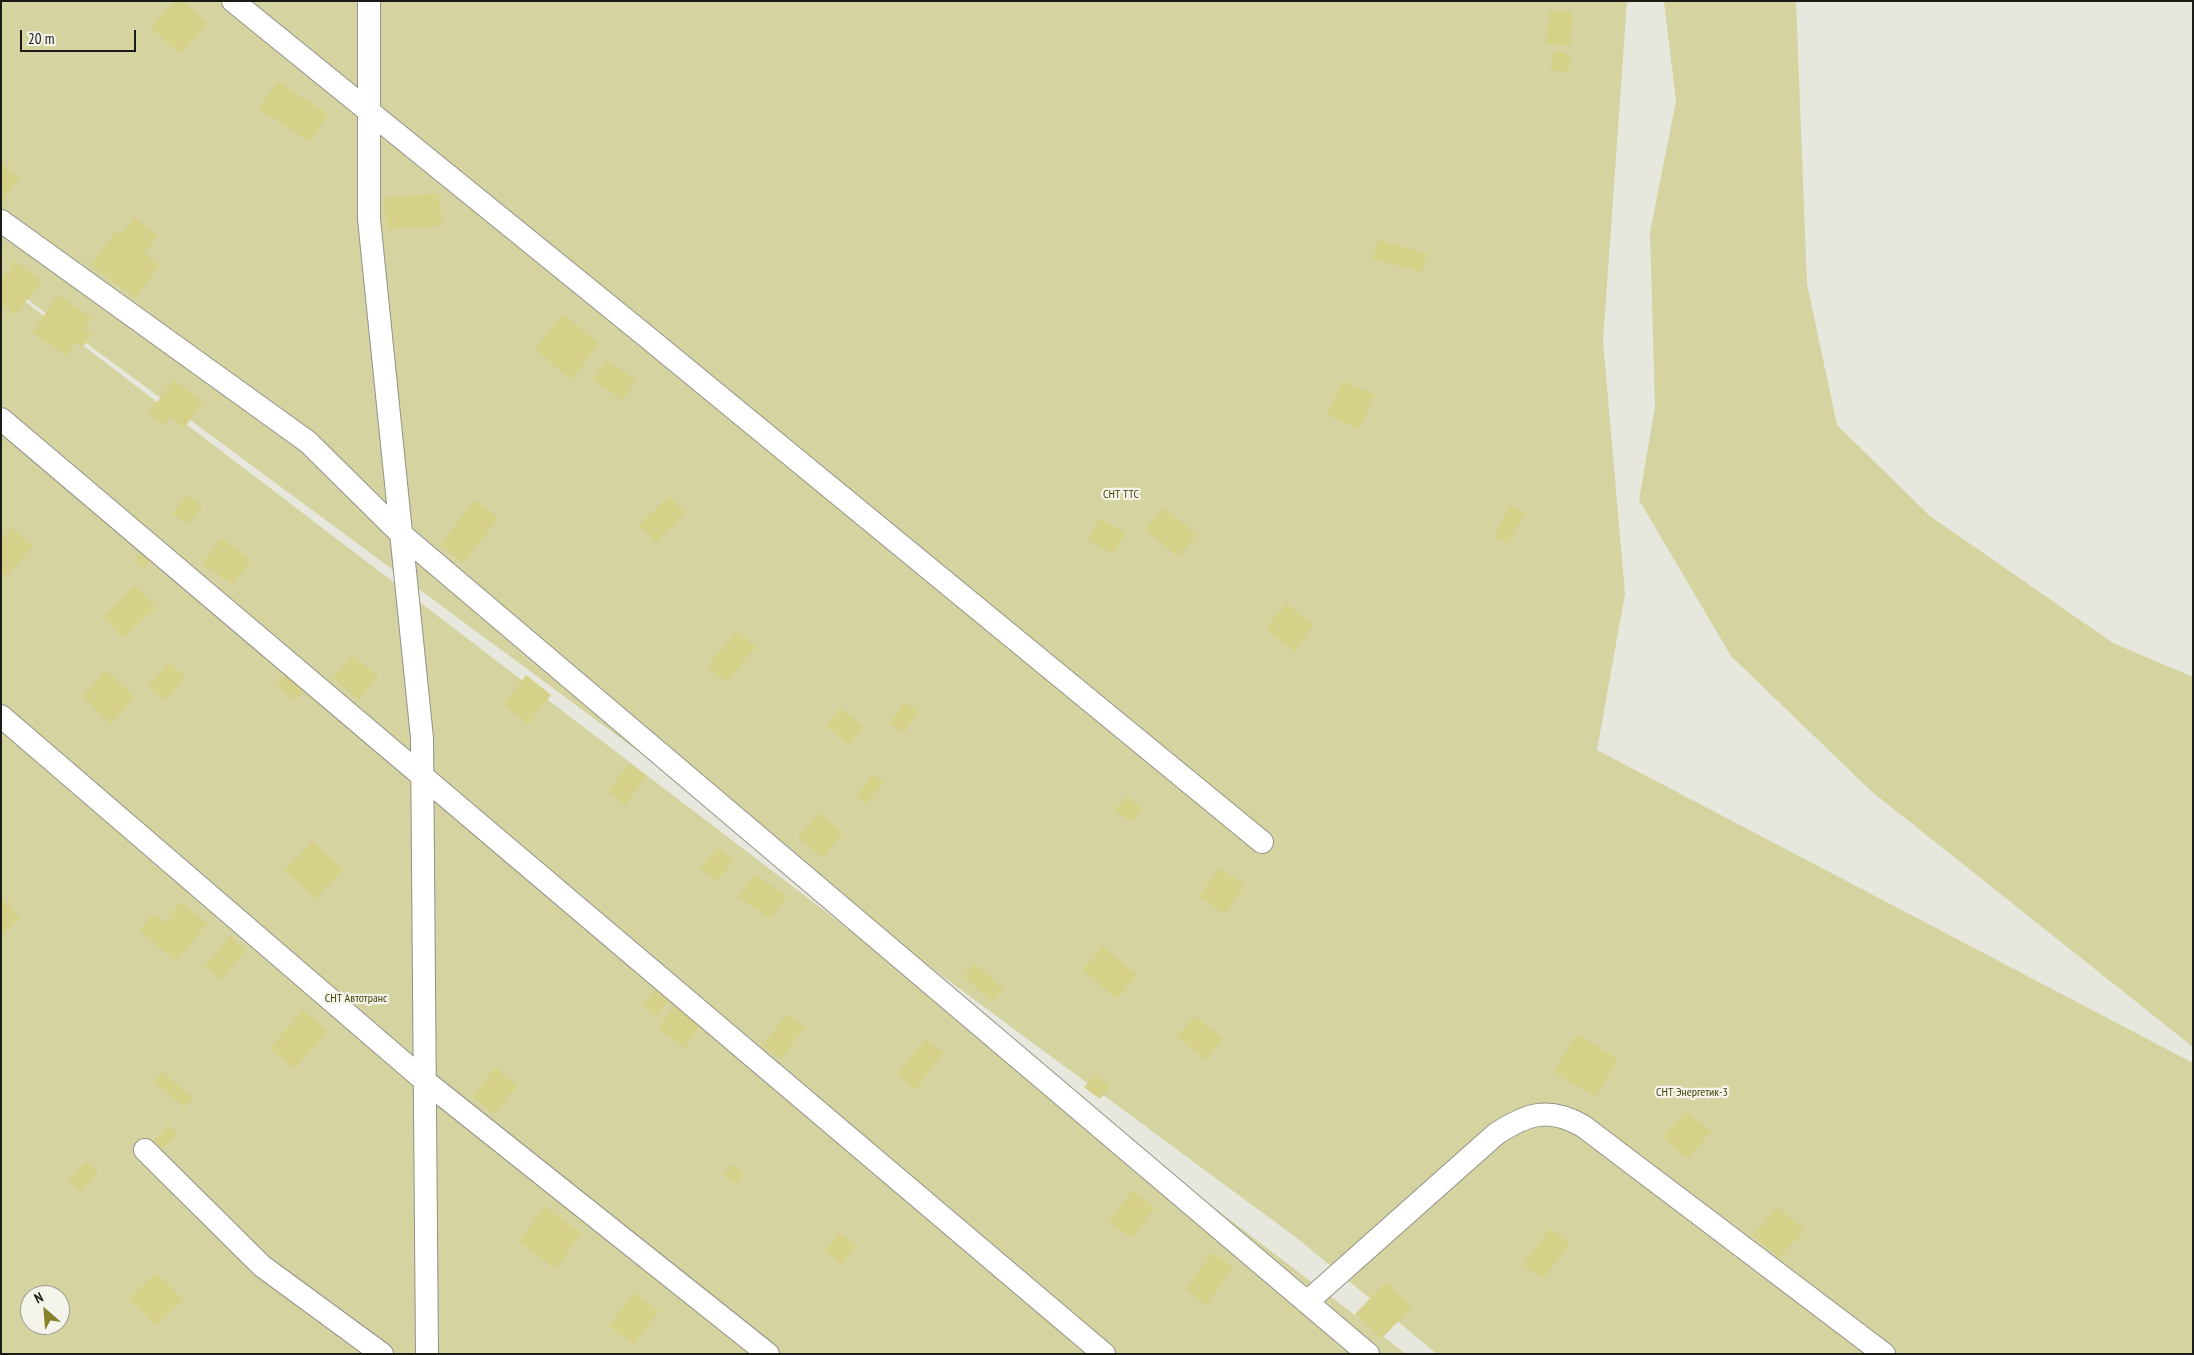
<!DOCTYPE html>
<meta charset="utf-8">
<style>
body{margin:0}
#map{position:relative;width:2194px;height:1355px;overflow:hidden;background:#e7e7dd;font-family:"PT Sans Narrow",sans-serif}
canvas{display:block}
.frame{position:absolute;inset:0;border:2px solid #1a1a17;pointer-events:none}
.north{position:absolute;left:20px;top:1285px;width:50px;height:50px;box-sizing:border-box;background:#f4f4eb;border:1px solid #9d9d96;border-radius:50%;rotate:333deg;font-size:14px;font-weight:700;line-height:20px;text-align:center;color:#1a1a17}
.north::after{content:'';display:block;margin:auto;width:18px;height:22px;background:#89832b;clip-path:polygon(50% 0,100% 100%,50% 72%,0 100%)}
.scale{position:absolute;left:20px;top:30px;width:116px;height:22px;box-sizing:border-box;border:2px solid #1a1a17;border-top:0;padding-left:6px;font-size:15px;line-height:18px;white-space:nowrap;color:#1a1a17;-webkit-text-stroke:4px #f4f4eb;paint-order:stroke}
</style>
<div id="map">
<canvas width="2194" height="1355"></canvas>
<div class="frame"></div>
<div class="north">N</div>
<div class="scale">20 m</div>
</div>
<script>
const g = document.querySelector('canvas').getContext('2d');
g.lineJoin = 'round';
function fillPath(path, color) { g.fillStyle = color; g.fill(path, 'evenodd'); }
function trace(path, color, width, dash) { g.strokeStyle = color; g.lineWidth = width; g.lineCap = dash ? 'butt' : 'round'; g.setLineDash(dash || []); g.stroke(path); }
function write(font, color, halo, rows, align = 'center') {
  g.font = font + ' "PT Sans Narrow",sans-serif'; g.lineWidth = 4.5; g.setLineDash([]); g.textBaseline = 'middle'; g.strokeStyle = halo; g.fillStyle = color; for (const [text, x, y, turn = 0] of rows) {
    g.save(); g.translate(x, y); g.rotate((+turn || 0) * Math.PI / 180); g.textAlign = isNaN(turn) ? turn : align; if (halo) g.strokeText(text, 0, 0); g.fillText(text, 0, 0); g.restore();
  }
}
fillPath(new Path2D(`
 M1,1h1626l-24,340 22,253 -28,156 596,313v291h-756l-139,-115 -1297,-959z
 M1664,1h132l11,283 30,141 93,91 183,127 80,34v370l-322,-256 -140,-135 -92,-156 16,-93 -5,-175 26,-131z
 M1,283l1405,1071h-1405zM30,1295h30v30h-30z`), '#d5d3a0');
fillPath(new Path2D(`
 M175,1h8l25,23 -28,30 -29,-27z
 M1550,10l23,2 -3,34 -24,-3z
 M1554,52l17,3 -3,18 -17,-3z
 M277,81l51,33 -18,28 -51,-33z
 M1,164l19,14 -19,26z
 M439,193l3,33 -55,4 -3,-32z
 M134,217l24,19 -14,17 16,12 -25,33 -44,-33 25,-34 5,4z
 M1378,240l49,14 -5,18 -49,-13z
 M15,261l27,19 -26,35 -15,-11v-24z
 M58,295l34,23 -8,11 8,5 -9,13 -7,-5 -10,13 -34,-22z
 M563,314l36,30 -28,35 -36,-30z
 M607,360l29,20 -14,20 -29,-21z
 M173,380l30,21 -18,26 -15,-10 -6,9 -16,-11z
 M1343,381l32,14 -16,34 -32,-14z
 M187,495l15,11 -14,18 -15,-10z
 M669,496l17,17 -30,29 -17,-16z
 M475,500l23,18 -35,45 -23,-18z
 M1509,506l15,7 -15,31 -14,-7z
 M1163,507l34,28 -19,22 -33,-27z
 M1100,519l25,14 -12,21 -25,-15z
 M11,528l22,18 -27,31 -5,-4v-34z
 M221,538l30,22 -18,25 -31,-21z
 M143,550l10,8 -9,11 -11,-9z
 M135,586l21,21 -33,31 -20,-21z
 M1286,603l28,22 -19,26 -29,-21z
 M737,631l19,16 -30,35 -19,-15z
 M352,655l26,22 -20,23 -25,-22z
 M169,663l16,14 -20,24 -17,-14z
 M106,670l29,27 -24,27 -29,-28z
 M287,674l18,15 -10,12 -18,-15z
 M526,675l25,20 -23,29 -24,-19z
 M904,702l14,9 -14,22 -14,-9z
 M840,708l24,19 -15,18 -23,-19z
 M629,764l17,12 -21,29 -17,-13z
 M873,774l10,8 -16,22 -10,-8z
 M1127,796l15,13 -11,13 -16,-12z
 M820,813l23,20 -21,25 -24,-21z
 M313,841l30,29 -28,29 -30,-29z
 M718,847l15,13 -17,21 -16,-13z
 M1219,868l26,17 -20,29 -26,-17z
 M754,874l33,22 -16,23 -33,-22z
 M3,901l17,17 -19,18v-33z
 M181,902l26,22 -31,37 -36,-30 13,-17 11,9z
 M230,936l16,14 -25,30 -16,-14z
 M1103,946l34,29 -20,24 -34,-29z
 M975,964l29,25 -12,13 -28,-26z
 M656,989l13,10 -13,18 -13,-11z
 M676,1004l26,19 -17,25 -27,-20z
 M303,1010l25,21 -34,38 -24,-20z
 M787,1014l18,13 -24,32 -18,-13z
 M1194,1016l29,22 -17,22 -29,-23z
 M1577,1034l41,25 -22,38 -42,-25z
 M926,1039l18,14 -29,36 -18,-15z
 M496,1068l21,18 -23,28 -22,-17z
 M162,1072l31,25 -8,10 -31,-25z
 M1095,1075l15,12 -10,12 -16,-12z
 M1686,1111l25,21 -24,27 -24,-22z
 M169,1125l8,9 -15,15 -8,-8z
 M87,1162l11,11 -18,19 -12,-11z
 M732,1164l12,10 -8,10 -13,-9z
 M1133,1190l22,18 -24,30 -22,-17z
 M544,1206l37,27 -25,36 -37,-27z
 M1778,1207l26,23 -25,28 -26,-23z
 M1551,1229l19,15 -27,35 -20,-15z
 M840,1233l17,13 -15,19 -17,-14z
 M1212,1253l21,14 -26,38 -21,-16z
 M156,1273l27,27 -27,26 -27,-27z
 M1386,1282l26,25 -31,32 -26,-25z
 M634,1293l25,18 -25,33 -25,-18z`), '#d5d188');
const service = new Path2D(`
 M233,1l408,331 621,510
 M369,1v218l53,519 5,616
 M1,221l307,221 94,93 966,819
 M1,419l1103,935
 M1,716l424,365 343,273
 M145,1150l117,116 120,88
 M1307,1302l189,-168c31,-20 52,-28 87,-8l301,228`);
trace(service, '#929289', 24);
trace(service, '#fff', 22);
write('12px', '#474309', '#f4f4eb', [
 ["СНТ ТТС",1121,495],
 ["СНТ Автотранс",356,999],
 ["СНТ Энергетик-3",1692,1093]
]);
</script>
